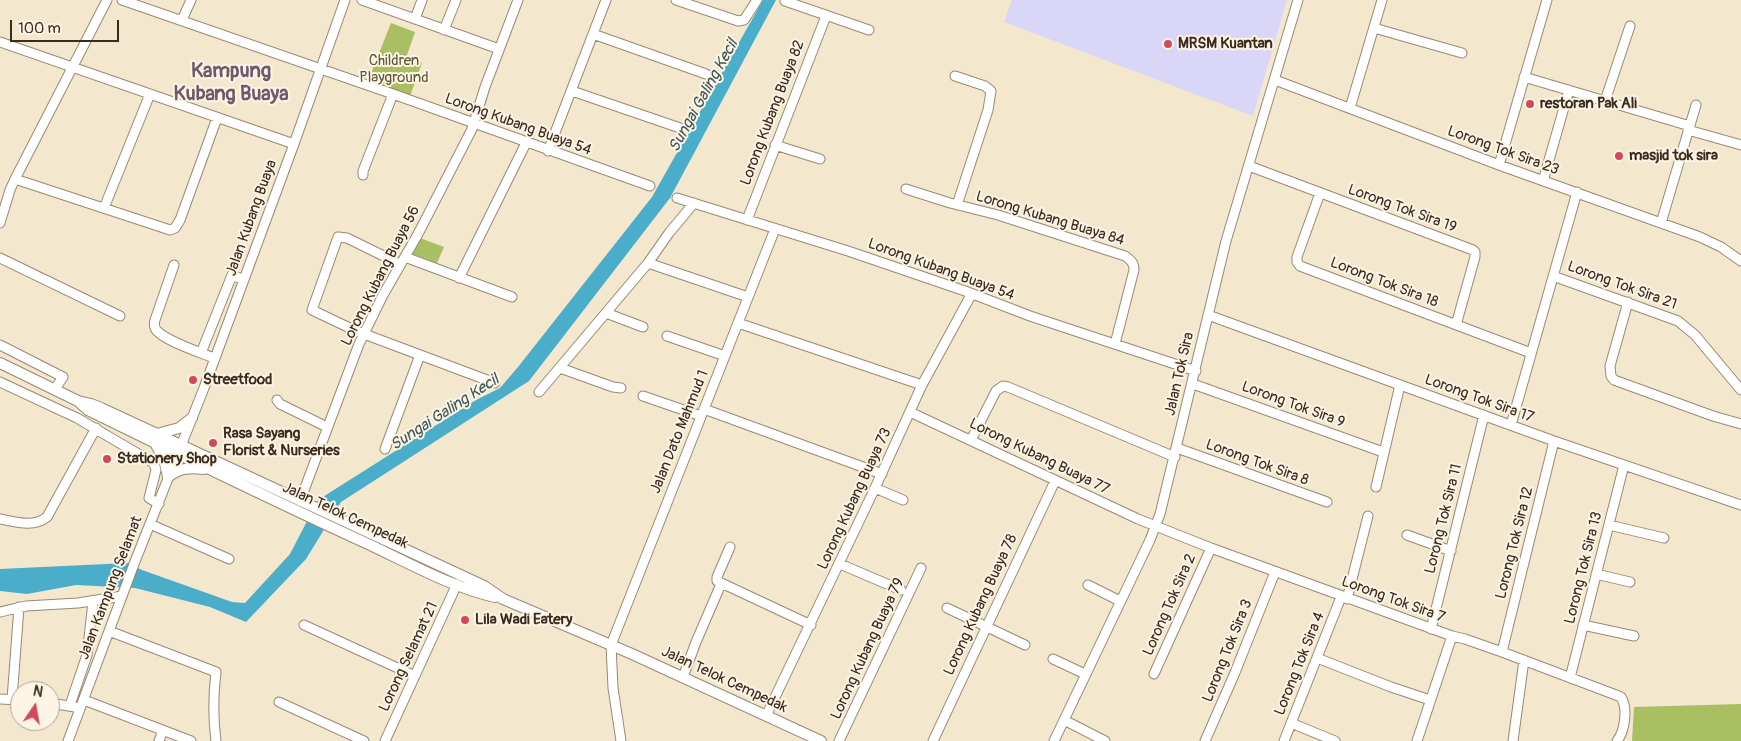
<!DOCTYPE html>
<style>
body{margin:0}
#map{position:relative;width:1741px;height:741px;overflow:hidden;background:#f3e8cd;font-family:Pangolin,sans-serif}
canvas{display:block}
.north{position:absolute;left:10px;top:681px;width:50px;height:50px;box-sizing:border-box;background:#fcf5e5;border:1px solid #afa495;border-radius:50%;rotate:12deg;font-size:14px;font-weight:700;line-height:20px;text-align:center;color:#3b2a1e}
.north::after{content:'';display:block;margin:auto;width:18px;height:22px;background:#d1495b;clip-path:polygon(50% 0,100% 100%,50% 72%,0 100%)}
.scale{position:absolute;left:10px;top:20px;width:109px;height:22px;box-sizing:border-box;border:2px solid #3b2a1e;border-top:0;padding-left:6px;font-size:15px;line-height:18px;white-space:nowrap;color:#3b2a1e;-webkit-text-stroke:4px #fcf5e5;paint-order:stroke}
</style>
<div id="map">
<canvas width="1741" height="741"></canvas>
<div class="north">N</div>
<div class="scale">100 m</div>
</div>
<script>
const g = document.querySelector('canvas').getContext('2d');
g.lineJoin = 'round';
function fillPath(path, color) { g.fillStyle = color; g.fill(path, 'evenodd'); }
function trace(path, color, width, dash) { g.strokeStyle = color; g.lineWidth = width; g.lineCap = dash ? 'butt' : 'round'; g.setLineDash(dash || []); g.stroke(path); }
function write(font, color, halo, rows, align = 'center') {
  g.font = font + ' Pangolin,sans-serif'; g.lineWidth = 4; g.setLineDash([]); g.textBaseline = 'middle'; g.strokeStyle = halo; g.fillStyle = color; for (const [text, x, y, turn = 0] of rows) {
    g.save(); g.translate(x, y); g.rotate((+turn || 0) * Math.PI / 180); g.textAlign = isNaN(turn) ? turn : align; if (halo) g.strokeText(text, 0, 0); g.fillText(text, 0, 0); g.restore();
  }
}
fillPath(new Path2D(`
 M1012,0h275l-34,116 -249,-94z`), '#d9d6f7');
fillPath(new Path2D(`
 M391,23l24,9 -8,23 15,8 -12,33 -42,-15z
 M420,238l24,9 -7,16 -25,-9z
 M1741,704v37h-109l2,-34z`), '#aabe62');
fillPath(new Path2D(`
 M763,0h13l-106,198 -141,183 -188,121 -35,57 -60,63 -36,-15 -75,-19 -59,-3 -49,9 -27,-3v-22l127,-6 15,7 90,32 13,1 45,-49 28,-54 158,-100 24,-12 18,-21 134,-170z`), '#4aaeca');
const minor = new Path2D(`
 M122,0l271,94 257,92
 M362,0l137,49
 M676,0l62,21 6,-1 13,-20
 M785,1l84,29
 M415,19l7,-19
 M182,20l9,-20
 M1374,28l88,25
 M444,30l12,-30
 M593,34l113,40
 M0,42l294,102
 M955,76l30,10 6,5 -3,19 -31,95
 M1524,77l166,49
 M1275,80l224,85 201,72 21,10 20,14
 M572,91l111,38
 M1605,101l25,-75
 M1350,108l32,-108
 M1688,130l53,15
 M775,145l45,14
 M548,151l58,-151
 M1499,165l48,-165
 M1249,166l224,84 2,2v5l-19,68
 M363,175v-4l30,-77
 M15,179l149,49 6,2 5,-2 5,-8 37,-102
 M1543,181l26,-91
 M906,189l44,14 48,12 127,41c6,4 9,7 9,14l-19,74
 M1320,193l-23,64v5l3,4 231,87
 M677,198l171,53 117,40 65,25 166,55
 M104,208l46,-114
 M747,220l79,-204
 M0,223l10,-33 5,-11 92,-179
 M1661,223l35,-118
 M405,257l107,40
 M0,258l120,58
 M648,263l100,34
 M400,264l-53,-26 -9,-1 -26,73 44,21 139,52
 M174,265l-19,55c-1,4 -1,8 2,11 11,11 42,21 57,27
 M1553,276l125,45 17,14 46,55
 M459,278l67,-135
 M1628,302l-18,64 1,10 3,4 99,36 28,8
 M606,313l37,14
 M1208,315l346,126 187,64
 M738,323l184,62
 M667,336l58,20
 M0,345l63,32 -8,12
 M201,353l31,-78 12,5
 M560,368l53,19 8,1
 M0,382l77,36 75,44 3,4 1,4 -7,28 10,6
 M1193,384l190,68
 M539,392l109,-129 21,-30 25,-30
 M643,396l58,20
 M277,400l3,4 47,23
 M704,409l178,65
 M910,412l228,107 73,29 241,88 13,3 37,13 114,43 5,2c7,11 4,34 -4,44
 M1511,425l66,-233
 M971,440l25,-49 7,-5 5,1 167,70
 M1177,448l150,54
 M385,449l35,-94
 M1376,487l24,-102
 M875,488l28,12
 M300,501l59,-157 24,-49 35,-61 54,-105 13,-42 33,-87
 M0,519c16,3 33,9 47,-2l49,-89
 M150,524l79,35
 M1609,525l55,13
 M1407,535l44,16
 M730,547l-13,30v4l94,44
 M840,564l61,26
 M1596,574l34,8
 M1088,585l32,16
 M1347,599l21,-83
 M947,608l78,37
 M0,612l26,-6 52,-3 44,-7
 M304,625l111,51
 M1583,625l51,11
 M1431,629l53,-214
 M109,631l107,41c-3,24 -3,46 0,69
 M1502,652l52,-211
 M1317,658l74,29 39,13
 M1053,659l32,15
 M1154,674l57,-126
 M683,677l13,-35 25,-58
 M1570,678l54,-213
 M0,699l20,1
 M12,699l7,-92
 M84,700l107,41
 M279,702l85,39
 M50,703l25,4
 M70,705l17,-50 6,-53
 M766,716l109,-228 47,-103 49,-90
 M1064,720l41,21
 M1291,723l44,18
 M68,741l66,-177 70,-176 90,-244 51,-144
 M159,741l4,-11
 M385,741l72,-157
 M621,741l-8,-53 -2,-43 164,-416
 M839,741l82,-173
 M933,741l122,-260
 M1054,741l96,-201 10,-26 66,-273 72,-241
 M1205,741l29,-66 41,-103
 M1284,741l57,-144
 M1417,741l35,-105
 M1513,741l11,-81`);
const major = new Path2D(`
 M0,363l78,38 10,9c92,45 184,90 278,133 41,19 85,44 129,54
 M78,401l13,3 10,4 383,178 19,13 129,55 189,87
 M157,434l22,-6 13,-10
 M155,443l9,16 4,18c11,-9 22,-10 36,-8`);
trace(minor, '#978976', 11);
trace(major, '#978976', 12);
trace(minor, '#fff', 9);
trace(major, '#fff', 10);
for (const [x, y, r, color] of [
 [1168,44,5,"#d1495b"],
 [1530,104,5,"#d1495b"],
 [1619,156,5,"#d1495b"],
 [193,380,5,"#d1495b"],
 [213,443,5,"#d1495b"],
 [107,459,5,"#d1495b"],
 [465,620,5,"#d1495b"]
]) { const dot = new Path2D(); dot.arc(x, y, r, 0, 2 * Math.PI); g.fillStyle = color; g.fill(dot); trace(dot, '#fcf5e5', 2); }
write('bold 15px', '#3b2a1e', '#fcf5e5', [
 ["MRSM Kuantan",1178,44],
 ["restoran Pak Ali",1540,104],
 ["masjid tok sira",1629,156],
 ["Streetfood",203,380],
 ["Rasa Sayang",223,434],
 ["Florist & Nurseries",223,451],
 ["Stationery Shop",117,459],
 ["Lila Wadi Eatery",475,620]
], 'left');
write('15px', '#5c5632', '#fcf5e5', [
 ["Children",394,61],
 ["Playground",394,78]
]);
write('15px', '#3b2a1e', '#fcf5e5', [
 ["Lorong Kubang Buaya 82",773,113,-69],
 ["Lorong Kubang Buaya 54",518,125,20],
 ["Lorong Tok Sira 23",1503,151,20],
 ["Lorong Tok Sira 19",1402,209,20],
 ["Jalan Kubang Buaya",252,218,-70],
 ["Lorong Kubang Buaya 84",1050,219,17],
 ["Lorong Kubang Buaya 54",941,270,20],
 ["Lorong Kubang Buaya 56",381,276,-63],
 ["Lorong Tok Sira 18",1384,283,21],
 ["Lorong Tok Sira 21",1622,286,20],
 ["Jalan Tok Sira",1180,374,-77],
 ["Lorong Tok Sira 17",1479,399,20],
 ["Lorong Tok Sira 9",1293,405,20],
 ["Jalan Dato Mahmud 1",680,432,-68],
 ["Lorong Kubang Buaya 77",1039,457,26],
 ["Lorong Tok Sira 8",1257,463,20],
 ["Lorong Kubang Buaya 73",855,499,-65],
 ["Jalan Telok Cempedak",345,516,25],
 ["Lorong Tok Sira 11",1444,519,-76],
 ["Lorong Tok Sira 12",1515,543,-76],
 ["Lorong Tok Sira 13",1584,568,-76],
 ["Jalan Kampung Selamat",111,588,-69],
 ["Lorong Tok Sira 7",1393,600,20],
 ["Lorong Kubang Buaya 78",981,605,-65],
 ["Lorong Tok Sira 2",1170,605,-66],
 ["Lorong Kubang Buaya 79",868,649,-65],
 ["Lorong Tok Sira 3",1228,651,-68],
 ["Lorong Selamat 21",409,657,-65],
 ["Lorong Tok Sira 4",1300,664,-68],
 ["Jalan Telok Cempedak",724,680,25]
]);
write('italic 16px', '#40585a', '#fcf5e5', [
 ["Sungai Galing Kecil",704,96,-61],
 ["Sungai Galing Kecil",445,413,-33]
]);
write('bold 20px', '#6f596a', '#fcf5e5', [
 ["Kampung",231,72],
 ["Kubang Buaya",231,95]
]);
</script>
